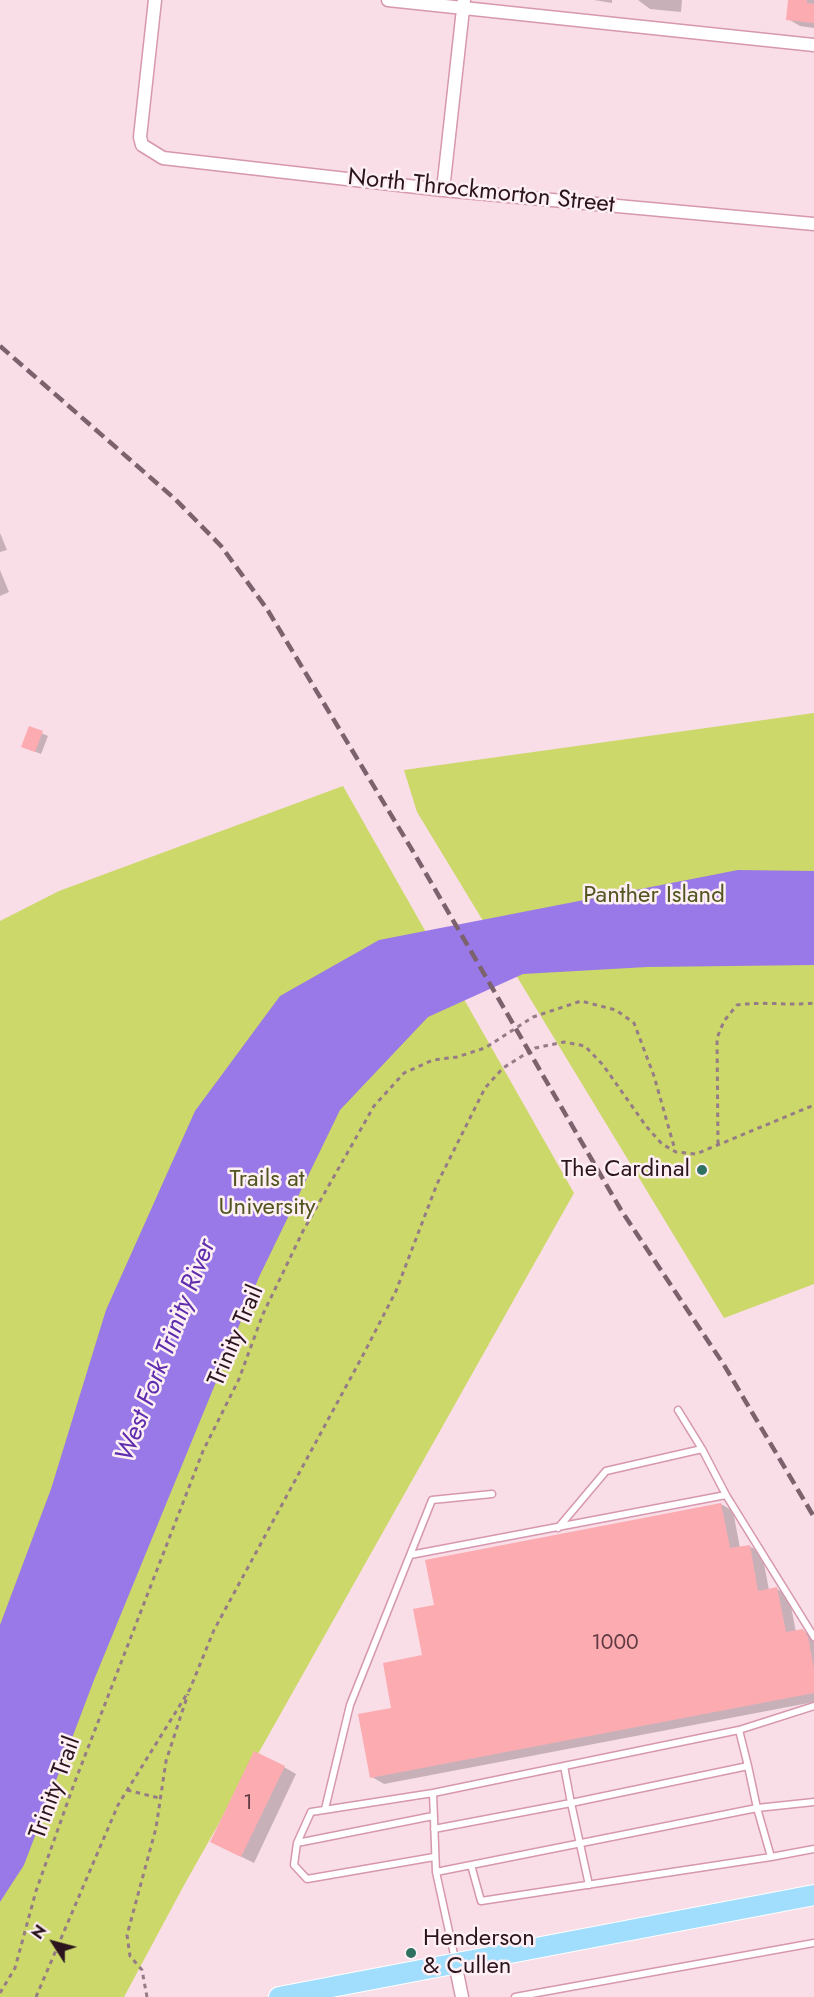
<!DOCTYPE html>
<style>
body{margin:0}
#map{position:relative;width:814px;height:1997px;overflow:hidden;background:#f9dde7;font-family:Jost,sans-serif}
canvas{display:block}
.north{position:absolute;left:24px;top:1913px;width:60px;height:60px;-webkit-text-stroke:4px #fdeff3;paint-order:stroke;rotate:306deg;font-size:16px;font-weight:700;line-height:24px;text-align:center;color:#2b141e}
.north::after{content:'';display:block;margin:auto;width:21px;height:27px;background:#2b141e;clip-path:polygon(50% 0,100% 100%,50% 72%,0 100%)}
</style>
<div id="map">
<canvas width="814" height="1997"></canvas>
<div class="north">N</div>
</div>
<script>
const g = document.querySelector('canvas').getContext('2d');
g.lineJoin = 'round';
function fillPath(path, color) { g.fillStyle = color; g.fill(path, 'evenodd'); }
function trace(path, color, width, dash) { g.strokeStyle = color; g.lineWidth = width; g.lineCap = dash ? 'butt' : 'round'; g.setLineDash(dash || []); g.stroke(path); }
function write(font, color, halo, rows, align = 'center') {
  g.font = font + ' Jost,sans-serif'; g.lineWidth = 5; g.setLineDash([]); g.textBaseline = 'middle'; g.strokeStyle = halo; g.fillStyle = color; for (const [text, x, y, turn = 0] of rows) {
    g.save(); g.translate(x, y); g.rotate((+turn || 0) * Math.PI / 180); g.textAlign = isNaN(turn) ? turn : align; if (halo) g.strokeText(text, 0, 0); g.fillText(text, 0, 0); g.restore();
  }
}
fillPath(new Path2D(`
 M814,713v571l-90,34 -307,-506 -13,-42z
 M343,786l231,407 -391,694 -59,110h-124v-1076l59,-30z`), '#ccd869');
fillPath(new Path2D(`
 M738,870l76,1v94l-167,2 -124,7 -95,43 -88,93 -81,167 -165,403 -70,185 -24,37v-277l51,-136 55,-179 89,-199 85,-115 99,-56z`), '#9879e7');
fillPath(new Path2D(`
 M594,0h18v3z
 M638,0h44l-1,12 -31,-3z
 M790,0h24v28l-14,-2 -12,-7z
 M0,533l7,17 -7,2z
 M0,570l9,22 -9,4z
 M30,728l18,8 -7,18 -18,-7z
 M721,1504l12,7 7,37 9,-2 13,7 7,37 8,-1 12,7 7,36 7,-1 11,6v65l-430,82 -12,-7 21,-68 31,-53 11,-50z
 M284,1767l12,7 -42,89 -30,-15z`), '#0003');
fillPath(new Path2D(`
 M788,0h19v3l7,1v19l-28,-3z
 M29,726l14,5 -8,21 -14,-5z
 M721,1503l9,45 20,-3 8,46 19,-4 9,45 17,-3 5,8 6,32v24l-444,85 -12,-64 33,-6 -8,-45 39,-8 -9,-46 21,-4 -9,-45z
 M254,1751l31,15 -44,91 -31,-15z`), '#fcabb1');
const lane = new Path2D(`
 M678,1410l24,39
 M726,1495l88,142
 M410,1555l316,-60 -24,-46 -96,22 -48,57
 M739,1730l75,-24
 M564,1766l7,37 177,-37 9,42 57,-6
 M433,1793l306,-63 9,36
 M325,1809l25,-104 82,-205 60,-6
 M434,1829l137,-26 18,82
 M297,1843l136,-27
 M434,1857l-127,22 -13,-14 3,-22 14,-31 122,-19 3,79 19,87
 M471,1865l10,36 290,-44
 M436,1872l321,-64 14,49 43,-8
 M515,1997l299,-54`);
const street = new Path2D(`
 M155,0l-15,137 2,8 21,13 280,32 371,34
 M388,0l426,45
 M443,190l21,-190
 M455,1963l7,34`);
const primary = new Path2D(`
 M279,1997l535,-102`);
trace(lane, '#d697af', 9);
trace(street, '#d697af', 15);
trace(primary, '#fff', 22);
trace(new Path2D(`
 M718,1144l-1,-106 7,-17 13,-16c26,-4 51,1 77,-2
 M127,1790l32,8
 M0,1993l15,-25 21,-77 38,-107 129,-333 36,-72 24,-65 40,-83 71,-125 30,-33 29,-13 24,-3 28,-9 48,-31 48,-16 35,9 18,13 20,53 21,74
 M36,1997l82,-192 72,-116 24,-59 148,-273 34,-66 41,-107 48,-96 18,-20 32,-20 29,-6 21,4 18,19 43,61 16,18 14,8 20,2 118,-49
 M147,1997l-5,-27 -12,-14 -3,-21 29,-107 10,-67 22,-67`), '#957c86', 3, [4.5, 4.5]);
trace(lane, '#fff', 6);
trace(street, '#fff', 12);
trace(primary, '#a1ddfd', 20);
trace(new Path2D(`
 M0,346l175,153 46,47 46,63 147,244 207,357 103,155 90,152`), '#7b626c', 4.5, [12, 6]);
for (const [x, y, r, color] of [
 [702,1170,6,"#2f7160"],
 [411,1953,6,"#2f7160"]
]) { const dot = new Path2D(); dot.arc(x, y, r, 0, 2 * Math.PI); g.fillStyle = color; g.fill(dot); trace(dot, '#fdeff3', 2); }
write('21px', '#5f3a43', null, [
 ["1000",615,1644],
 ["1",248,1804]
]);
write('24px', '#2b141e', '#fdeff3', [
 ["North Throckmorton Street",481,192,6],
 ["Trinity Trail",237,1336,-67],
 ["Trinity Trail",56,1788,-70]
]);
write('24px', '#515620', '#fdeff3', [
 ["Panther Island",654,896],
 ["Trails at",267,1180],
 ["University",267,1208]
]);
write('24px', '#2b141e', '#fdeff3', [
 ["The Cardinal",690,1170],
 ["Henderson",423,1939,"left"],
 ["& Cullen",423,1967,"left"]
], 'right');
write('italic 26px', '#5e2dae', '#fdeff3', [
 ["West Fork Trinity River",167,1351,-69]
]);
</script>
